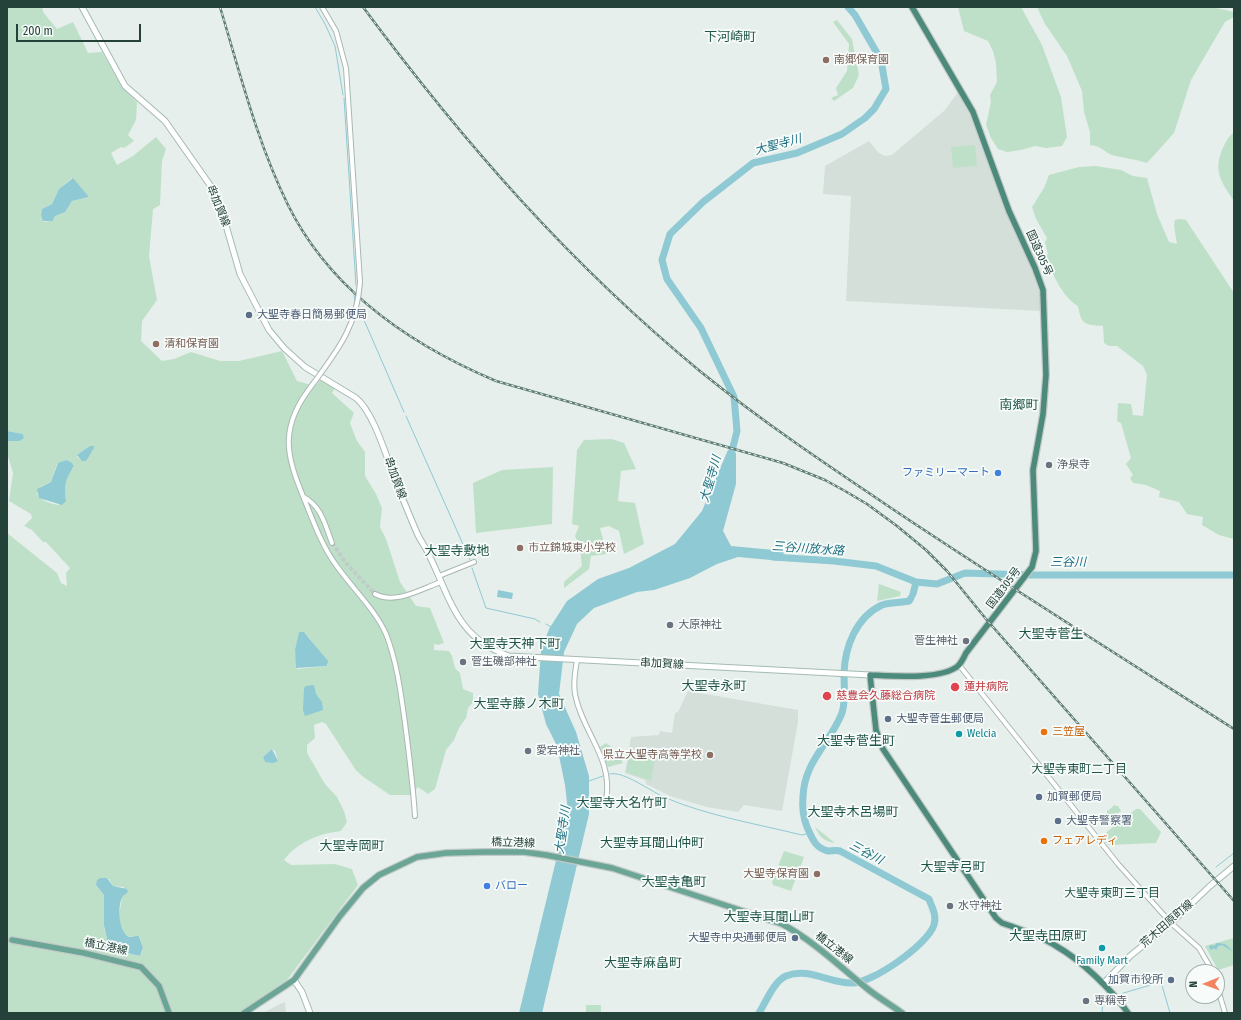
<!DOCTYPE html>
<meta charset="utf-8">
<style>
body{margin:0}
#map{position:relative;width:1241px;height:1020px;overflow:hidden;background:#e6efeb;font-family:"Fira Sans Condensed",sans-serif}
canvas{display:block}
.frame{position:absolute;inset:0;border:8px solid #24423a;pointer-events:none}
.north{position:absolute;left:1185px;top:964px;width:40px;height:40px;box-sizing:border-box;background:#f7fbf9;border:1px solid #a3b1ad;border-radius:50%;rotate:269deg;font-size:11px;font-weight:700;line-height:16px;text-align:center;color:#24423a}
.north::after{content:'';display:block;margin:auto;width:14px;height:18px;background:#f4845f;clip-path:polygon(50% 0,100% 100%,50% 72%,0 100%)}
.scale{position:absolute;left:16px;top:24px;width:125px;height:18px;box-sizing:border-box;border:2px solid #24423a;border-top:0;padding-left:5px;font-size:12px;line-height:14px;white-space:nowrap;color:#24423a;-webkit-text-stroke:3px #f7fbf9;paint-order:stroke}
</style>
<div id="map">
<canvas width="1241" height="1020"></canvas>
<div class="frame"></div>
<div class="north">N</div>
<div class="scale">200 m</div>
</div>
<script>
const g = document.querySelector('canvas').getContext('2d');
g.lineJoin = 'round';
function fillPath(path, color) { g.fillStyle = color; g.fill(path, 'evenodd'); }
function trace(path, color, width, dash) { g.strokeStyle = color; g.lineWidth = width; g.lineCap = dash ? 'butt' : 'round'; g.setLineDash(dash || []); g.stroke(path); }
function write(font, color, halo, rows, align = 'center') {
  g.font = font + ' "Fira Sans Condensed","Noto Sans JP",sans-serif'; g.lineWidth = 3.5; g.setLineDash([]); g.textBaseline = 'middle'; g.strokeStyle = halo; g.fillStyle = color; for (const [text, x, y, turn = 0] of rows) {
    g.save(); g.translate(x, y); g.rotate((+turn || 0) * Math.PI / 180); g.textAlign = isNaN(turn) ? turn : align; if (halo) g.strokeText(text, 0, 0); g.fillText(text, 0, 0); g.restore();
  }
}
fillPath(new Path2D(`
 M958,92l19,37 33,92 25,53 5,18 2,19 -196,-10 5,-105 -28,-2 2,-28 44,-25 10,12 6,3 7,-1 53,-45z
 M688,691l110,19v12l-16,89 -38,-6 -6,7 -31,-5 -37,-11 -24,-12 -1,-4 -20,-7 6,-36 28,-2 1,-4 12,2 3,-20 3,-1z
 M285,1002l1,11h-23l15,-8z`), '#d4dfda');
fillPath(new Path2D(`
 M7,7h35l1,5 14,17 16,-7 15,31 14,-1 20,35 15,15 -1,18 -8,15 6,6 -10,7 -3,-1 -10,6 6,12 16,-9 23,-19 10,12 -4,12 -2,44 -7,4 -4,47 8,44 -15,21 -1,20 21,20 12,-2 17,-7 29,9h19l43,-10 15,30 18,5 5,-6 15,8 -3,5 22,20 -4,10 7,18 8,11v24l11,18 6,14 -2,19 6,12 14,43 16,24 14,2 14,35 -6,2 -4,-1v6l15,1 3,5 3,12 5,5 3,16 10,4v9l-5,6 -2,10 -7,10 -5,12 -8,10 -11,39 -7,5 -10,-7 -8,8h-20l-28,-19 -7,-7 -29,-45 -4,-2 -8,3 1,13 -8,7v8l18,31 12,13 7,14 3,11 -6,9c-4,1 -8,1 -12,2 -16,3 -35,13 -45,27l7,5 44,-1 17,5 6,16 -71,95 -49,33h-231v-480l50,40 4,10 6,3 -1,-13 4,-5 -24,-26h-3l-11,-12 -8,-4 8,-8 -1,-4 -22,-13 4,-28 -6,-20v-12h13l4,-3 -1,-4 -16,-3zM72,178l17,19 -17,4 -8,11 -9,4 -1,4 -10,2 -3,-7 1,-6 10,-5 7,-15zM94,446l-9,15 -8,-4 2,-3zM66,460l5,2 3,5c-9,11 -11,19 -8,32l-8,6c-8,-2 -17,-4 -21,-11l3,-7 11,-5 6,-18zM299,632l6,1c6,6 20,25 23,32l-1,1 -30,3 -2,-20zM272,749l3,2 3,10 -13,1 -2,-5zM105,878l4,1 4,7 11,1c-1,14 -12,39 4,49 4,2 9,-1 12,1l3,13 -3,6 -34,-8 1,-10 -3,-10v-33l-8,-10z
 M958,7h63l21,38 19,52 6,40 -5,9 -16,2 -11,-2 -14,4 -14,2 -9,-3 -7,-11 -5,-13 5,-23 -1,-7 7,-13 -1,-19 -3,-12 -5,-10 -24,-10z
 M1037,7h175l22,5v5l-9,5 -34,58 -17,53 -27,30c-12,-4 -24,-5 -35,-8 -9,-4 -11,-9 -22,-10v-13l-6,-20 -2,-21 -15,-35 -22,-32z
 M837,20l15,19 7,36 -6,13 -19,13 -3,-3 7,-3 -2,-7 11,-17 2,-27 -16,-22z
 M1234,132v69c-12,-18 -21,-29 -12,-51 3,-7 6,-13 12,-18z
 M975,145l2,21 -24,2 -2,-21z
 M1096,166l25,4 12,6 14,2 10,36 12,28 8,2 -3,-18 1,-6 4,-1 7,1 48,73v246l-15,-4 -17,-10 1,-8 -16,-3 -8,-12 -20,-5 1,-6 -14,-6 -13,-2 -3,-5 3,-3 -7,-11 5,-6 -10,-35 -4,-2 1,-18 13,1 2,11 10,1 4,-41 -4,-9 -26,-20h-8l-5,-3 -1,-17c-19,-1 -22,-2 -25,-20 -17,-10 -25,-33 -33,-50l3,-2 -3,-12 2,-4 -11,-19 -4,-12 12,-19 5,-13 30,-8z
 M611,439l13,4 12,26 -15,2 -3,30 17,2 9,41 -20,10 -5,-23 -10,-5 -9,2 7,26 -16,2 -2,13 -25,19v-6l18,-16 -2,-19 -5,-11 4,-10 -7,-2 5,-74 7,-10z
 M553,467l-1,57 -76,9 -3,-50 29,-13z
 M879,584l22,8 -1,4 -23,5z
 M606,743l7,5 10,15 -15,4 -8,-20z
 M630,750l19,7 1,-3h6l-5,27 -25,-9z
 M1114,805l4,1 3,5 -11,7 -3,-3v-5l1,1z
 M1136,809h4l21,23 -5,11 -46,2c-4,-2 -8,-6 -7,-10z
 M815,827l20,16c-12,-2 -15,-6 -20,-16z
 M784,851l20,6 -13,34 -18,-6 -1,-3z
 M1234,938v27l-16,5 -13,-24z
 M586,1005h15v8h-15z`), '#bfe0c8');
fillPath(new Path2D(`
 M73,178l16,19 -17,4 -7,11 -10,4 -2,5h-10l-2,-6 1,-6 10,-5 7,-15z
 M7,431l16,3 1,4 -4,3h-13z
 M90,446h4v2l-8,13h-4l-5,-6z
 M728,450l8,3v31l-13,47 8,15 53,5 -2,10 -44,-4 -21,7 -27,14 -36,12 -17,2 -43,16 -17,16 -13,28 -5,42 17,38 13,44v38l-47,199h-23l49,-202 -3,-26 -8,-39 -11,-22 -8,-30 3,-43 8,-22 18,-28 31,-22 31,-11 46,-24 27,-33z
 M66,460l5,2 3,4c-9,15 -10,17 -8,35l-4,4 -23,-7 -2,-9 14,-7 7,-19z
 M498,590l15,3 -1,6 -15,-2z
 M299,632h5l24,29 -1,5 -31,2 -1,-19z
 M314,685l2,9 6,8 1,8 -18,6 -2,-6 1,-22 2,-2z
 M272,749l6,12 -5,2 -8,-1 -2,-5z
 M100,878h7l6,8 14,3 1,3c-2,2 -4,3 -5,4 -6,8 -5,38 7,41 3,0 7,-2 9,-1l4,12 -3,8 -34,-8 1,-10 -3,-12v-31l-8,-10 1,-5z
 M1217,943l8,1 9,8 -12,-7 -4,1 -2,4 -2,-2 -3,2 -2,-3 1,-2 4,1z`), '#8ec9d4');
trace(new Path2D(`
 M315,7l10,17 10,22 8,49
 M344,98l12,187
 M354,295l1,6
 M364,320l40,92
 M406,416l64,144
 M472,568l14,40 49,11 5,3
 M546,624l5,3
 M610,774c13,-4 43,19 56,24 43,18 91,26 136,37l8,-2
 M589,781l14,-5
 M1216,867l18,-14
 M1120,994l41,-12 9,31
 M1102,1013l1,-15 2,-3`), '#8ec9d4', 1);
trace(new Path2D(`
 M730,459l7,-28 -3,-34 -33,-69 -34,-49 -5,-19 8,-26 33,-32 50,-39 44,-10 45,-19 23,-16 9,-9 12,-20 -5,-29 -26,-45 -7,-8
 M773,557l61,4 42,5 40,16 21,2 28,-11 64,2h205
 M913,594l3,-12
 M759,1013c7,-11 15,-32 27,-37 22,-9 43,7 65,7 21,1 77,-39 83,-58 3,-9 -2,-18 -5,-26l-89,-48c-4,-1 -8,0 -12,0 -13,-3 -16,-13 -21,-24 -4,-10 -5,-19 -4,-30 1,-36 27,-53 39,-84 4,-13 2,-27 2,-40 1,-26 12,-56 38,-68 9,-3 18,-2 27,-4l2,-3`), '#8ec9d4', 7);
trace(new Path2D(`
 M332,543l14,20 29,31`), '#bfccc8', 4, [4, 2]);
const tertiary = new Path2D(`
 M322,7l14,24 10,37 14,214
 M307,392c-30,42 -18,70 0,114 8,20 16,41 29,59 16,23 39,44 50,69 11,28 15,60 19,89 4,31 8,62 10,93
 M304,497c18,10 21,28 28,46
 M439,576l35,-14
 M375,594c20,11 46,-5 66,-12
 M577,660c-2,11 -4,23 -2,34 7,38 39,65 31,106
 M959,665l159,199 53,59 28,25 14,24
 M1217,986l8,27`);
const secondary = new Path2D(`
 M82,7l43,79 40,35 45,64 13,30 17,59 29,56 15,18 21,19 51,31c16,13 28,51 35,70 8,22 17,44 26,65 4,9 10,16 13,24 21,43 27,81 79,99l361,19
 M294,980l8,12 8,21
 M1103,984l27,-28 41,-33 39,-37 24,-20`);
const primary = new Path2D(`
 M12,940l72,13 57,14 18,19 10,27
 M244,1013l50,-33 46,-64 23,-28 16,-13 38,-18 29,-4 38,-1h40l22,3 66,13 170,56c32,17 58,43 87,66 10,8 22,15 33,23`);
const trunk = new Path2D(`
 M912,7l61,105 36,99 26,57 8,22 3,85 -3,39 -10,56 3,81 -4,16 -66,86c-2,4 -4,9 -8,13 -17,14 -66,10 -88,9l6,55 7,19 113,169 6,5c18,6 38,13 54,23 25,14 56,44 72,67`);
trace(tertiary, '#a8b8b2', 6);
trace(secondary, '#a4bbb3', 7);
trace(primary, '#c2cac8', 8);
trace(trunk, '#c2cac8', 8);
trace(tertiary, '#fff', 4);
trace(secondary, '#fff', 5);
trace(primary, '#6aa596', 5.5);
trace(trunk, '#4c8a7c', 5.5);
const rail = new Path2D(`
 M220,7c20,66 37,135 68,198 42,85 123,140 208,176l287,82 42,17 20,11 22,13 30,22 29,24 21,21 39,48 248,282
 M363,7c101,136 207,257 338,365 63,51 129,95 196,140 111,74 224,145 337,217`);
trace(rail, '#5f7d75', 2.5);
trace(rail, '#f7fbf9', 1, [3]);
const tertiaryBridge = new Path2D(`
 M307,392c26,-36 50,-62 53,-110`);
trace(tertiaryBridge, '#a8b8b2', 6, []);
trace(tertiaryBridge, '#fff', 4);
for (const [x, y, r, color] of [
 [826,60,4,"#8d6e63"],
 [249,315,4,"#5c6f8a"],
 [156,344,4,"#8d6e63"],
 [1049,465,4,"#6b7280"],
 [998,473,4,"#3f7fe0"],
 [520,548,4,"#8d6e63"],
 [670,625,4,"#6b7280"],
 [966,641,4,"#6b7280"],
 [463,662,4,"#6b7280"],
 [955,687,5,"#e0444e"],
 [827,696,5,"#e0444e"],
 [888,719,4,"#5c6f8a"],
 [1044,732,4,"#e8710a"],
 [959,734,4,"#0f9aa8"],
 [528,751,4,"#6b7280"],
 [710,755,4,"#8d6e63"],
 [1039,797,4,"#5c6f8a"],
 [1058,821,4,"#5c6f8a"],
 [1044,841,4,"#e8710a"],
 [817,874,4,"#8d6e63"],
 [487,886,4,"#3f7fe0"],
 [950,906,4,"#6b7280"],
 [795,938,4,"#5c6f8a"],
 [1102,948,4,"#0f9aa8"],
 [1171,980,4,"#5c6f8a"],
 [1086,1001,4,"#6b7280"]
]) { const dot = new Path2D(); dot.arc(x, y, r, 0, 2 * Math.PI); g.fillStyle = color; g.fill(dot); trace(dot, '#f7fbf9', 1.5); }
write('11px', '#785e54', '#f7fbf9', [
 ["南郷保育園",834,60],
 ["清和保育園",164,344],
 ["市立錦城東小学校",528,548],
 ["県立大聖寺高等学校",702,755,"right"],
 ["大聖寺保育園",809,874,"right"]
], 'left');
write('11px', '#24423a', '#f7fbf9', [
 ["串加賀線",218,206,68],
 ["国道305号",1039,253,66],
 ["串加賀線",395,478,70],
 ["国道305号",1004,588,-53],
 ["串加賀線",662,664,3],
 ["橋立港線",513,843,2],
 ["荒木田原町線",1167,924,-41],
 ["橋立港線",106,947,12],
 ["橋立港線",834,948,38]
]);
write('11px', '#4e5e75', '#f7fbf9', [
 ["大聖寺春日簡易郵便局",257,315],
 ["大聖寺菅生郵便局",896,719],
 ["加賀郵便局",1047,797],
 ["大聖寺警察署",1066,821],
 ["大聖寺中央通郵便局",787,938,"right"],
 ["加賀市役所",1163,980,"right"]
], 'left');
write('11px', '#5b616d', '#f7fbf9', [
 ["浄泉寺",1057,465],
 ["大原神社",678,625],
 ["菅生神社",958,641,"right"],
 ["菅生磯部神社",471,662],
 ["愛宕神社",536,751],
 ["水守神社",958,906],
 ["専稱寺",1094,1001]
], 'left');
write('11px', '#366cbe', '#f7fbf9', [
 ["ファミリーマート",990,473],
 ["バロー",495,886,"left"]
], 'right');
write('11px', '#be3a42', '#f7fbf9', [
 ["蓮井病院",964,687],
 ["慈豊会久藤総合病院",836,696]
], 'left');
write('11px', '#c56008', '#f7fbf9', [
 ["三笠屋",1052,732],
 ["フェアレディ",1052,841]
], 'left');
write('11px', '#0d838f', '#f7fbf9', [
 ["Welcia",967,734],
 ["Family Mart",1102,961,"center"]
], 'left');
write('italic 12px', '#1c6f80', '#f7fbf9', [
 ["大聖寺川",778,145,-15],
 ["大聖寺川",711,479,-74],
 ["三谷川放水路",808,549,4],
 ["三谷川",1068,563],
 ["大聖寺川",563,830,-82],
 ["三谷川",866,853,28]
]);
write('12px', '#1f5548', '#f7fbf9', [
 ["大聖寺東町二丁目",1079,770],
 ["大聖寺東町三丁目",1112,894]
]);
write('13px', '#1f5548', '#f7fbf9', [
 ["下河崎町",730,37],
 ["南郷町",1019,405],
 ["大聖寺敷地",457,551],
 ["大聖寺菅生",1051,634],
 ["大聖寺天神下町",515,644],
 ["大聖寺永町",714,686],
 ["大聖寺藤ノ木町",519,704],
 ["大聖寺菅生町",856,741],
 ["大聖寺大名竹町",622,803],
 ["大聖寺木呂場町",853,812],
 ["大聖寺耳聞山仲町",652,843],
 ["大聖寺岡町",352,846],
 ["大聖寺弓町",953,867],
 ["大聖寺亀町",674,882],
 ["大聖寺耳聞山町",769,917],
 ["大聖寺田原町",1048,936],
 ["大聖寺麻畠町",643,963]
]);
</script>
